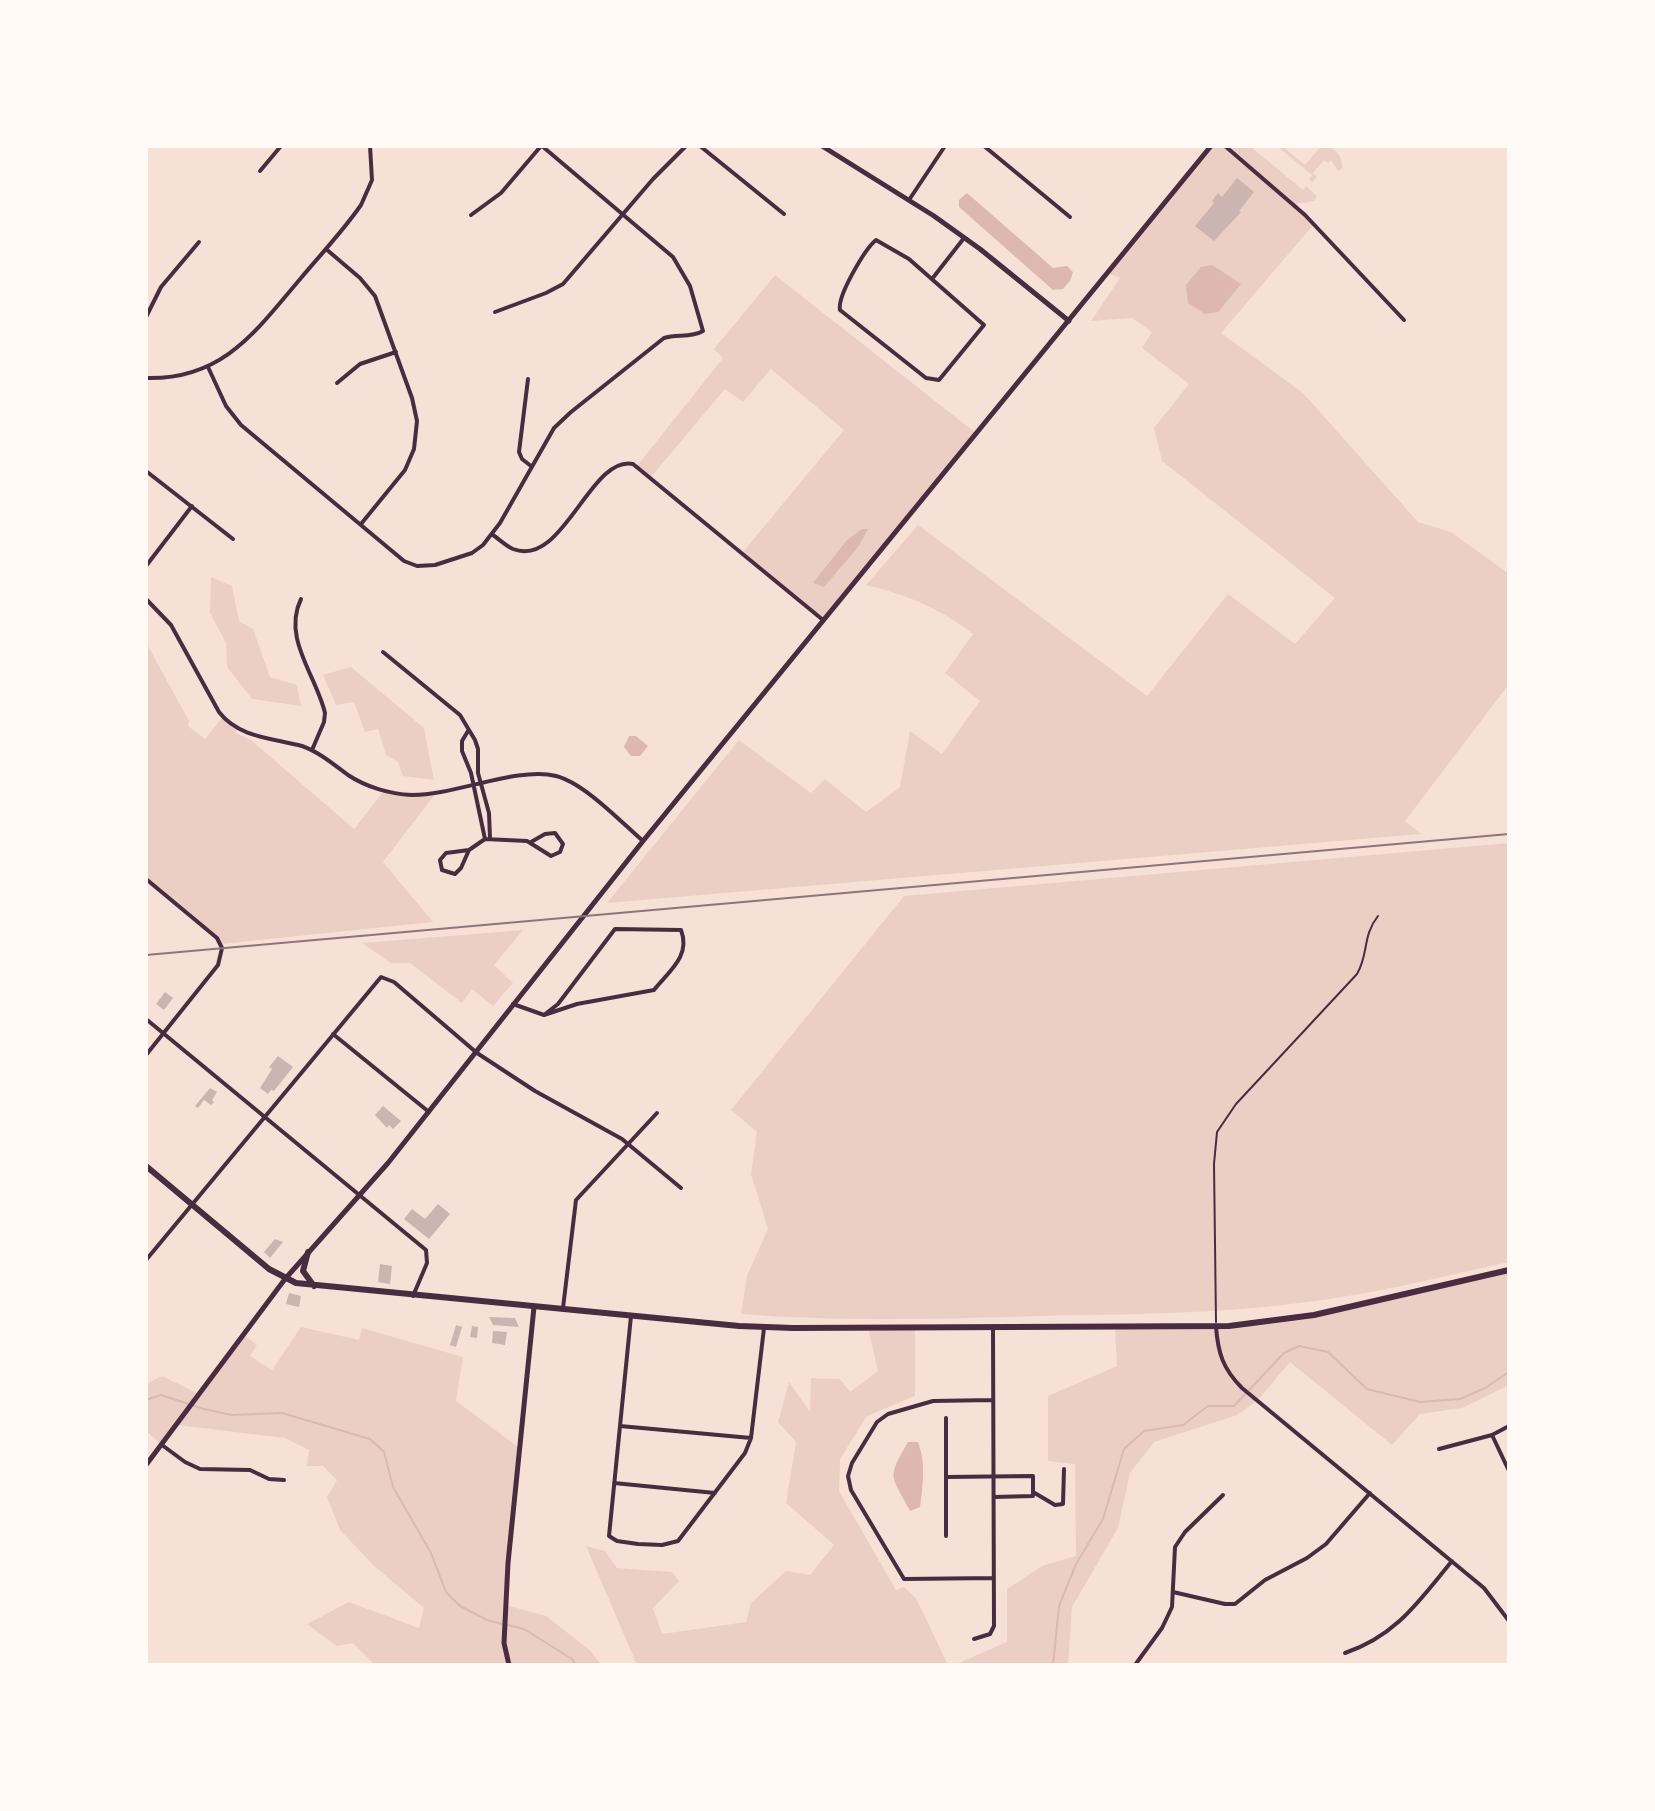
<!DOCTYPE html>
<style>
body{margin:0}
#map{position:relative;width:1655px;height:1811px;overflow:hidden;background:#f7e1d7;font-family:Cabin,sans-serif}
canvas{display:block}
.frame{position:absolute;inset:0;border:148px solid #fffaf5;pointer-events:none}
</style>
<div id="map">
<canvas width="1655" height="1811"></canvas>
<div class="frame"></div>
</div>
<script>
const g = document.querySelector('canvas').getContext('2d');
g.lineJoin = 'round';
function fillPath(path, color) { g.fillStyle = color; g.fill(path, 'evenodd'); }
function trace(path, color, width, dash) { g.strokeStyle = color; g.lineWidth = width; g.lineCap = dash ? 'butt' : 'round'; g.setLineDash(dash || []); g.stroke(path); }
fillPath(new Path2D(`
 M1211,146h39l53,44 3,-4 11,10 -3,5 -19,3 19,20 -93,109 82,60 115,129 33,10 58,42v110l-104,137 16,13 -814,69 132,-163 72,53 14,-14 41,33 34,-25 10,-56 32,23 38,-53 -35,-28 28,-39c-35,-27 -64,-38 -107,-49l52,-60 229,171 81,-102 67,50 40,-46 -173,-137 -8,-33 35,-44 -47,-36 10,-16 -20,-14 -41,3 29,-43 -12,-5z
 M1277,146h5l23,19 16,-19c13,0 22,9 21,22l-4,3 -7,-11 -3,3 -4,-3 -11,13 4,4 -5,5 -3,-3 3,-4z
 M775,275l202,159 -154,186 -81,-67 102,-123 -73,-61 -28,33 -18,-13 -74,88 -14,-11 86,-108 -9,-9z
 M211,577l21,9 7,35 14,8 17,48 27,8 4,21 -49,-7 -25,-32 -1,-24 -16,-30z
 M148,646l41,75 -1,5 17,13 18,-22 14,11 -1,5 15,7 103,89 30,-38 52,2 -53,69 50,60 -212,22 -7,-9 -68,-56z
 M351,667l73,61 10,52 -31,-4 -5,-14 -12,-7 -8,-26 -13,3 -11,-30 -18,3 -13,-30z
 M1509,843v419c-69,15 -138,33 -209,41 -86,11 -174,11 -261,13 -99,3 -199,6 -298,-2l6,-38 21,-47 -17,-55 6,-42 -26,-22 173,-214z
 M523,930l-29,35 19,18 -20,23 -21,-17 -10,14 -52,-40h-19l-29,-20z
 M1509,1270v115l-47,23 -42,6 -28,31 -102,-83 -33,39 -20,14 -83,27 -24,31 -12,55 -46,79 -4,58h-114l53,-23v-53l35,-23 34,-10 -1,-92 -27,-3v-65l69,-30 -2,-38 101,-1 98,-12z
 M301,1327l58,13 3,-12 101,29 -7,44 62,46 -12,158 40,11 45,35 10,14h-226l-22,-22 -16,3 -30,-22 42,-22 70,26 5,-20 -50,-42 -34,-36 -13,-33 10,-17 -14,-14h-16l2,-16 -24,-12 -108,-13 -15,20 -16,-14v-47l16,-8 37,18 44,-60 14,11 -7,11 22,14z
 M868,1328h47v68l-48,20 -27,43 -1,32 57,99 8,-3 12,11 32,67h-311l-51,-119 19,5 12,17 55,4 7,9 -26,27 9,26 84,-12 5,-19 35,-32 24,4 24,-30 -48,-42 10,-61 -18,-20 11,-40 21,30 1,-34 29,1 10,13 28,-21z`), '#ebcfc5');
fillPath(new Path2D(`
 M967,193l86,75 14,-2 6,6 -3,9 -7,8 -10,1 -94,-83v-7z
 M1212,265l29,19 -23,28 -13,2 -17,-11 -2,-18 15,-18z
 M862,529h6l-10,18 -34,40 -11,-4 34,-43z
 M629,736h7l12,10 -8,10h-9l-7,-9z
 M908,1442h10c8,20 5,43 2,65l-10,4c-19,-37 -24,-31 -2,-69z`), '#dcb8b0');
trace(new Path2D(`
 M146,1400l15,-5 43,14 28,6 50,-2 88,26 14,13 9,35 38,66 15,39 14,14 27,14 15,4
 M508,1625l16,4 48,30 4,6
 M1053,1665l6,-59 17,-42 27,-45 21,-70 20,-18 39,-6 25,-19h26l50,-53 15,-7 29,6 39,37 53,13 40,-3 25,-11 24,-16`), '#dcb8b0', 2);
fillPath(new Path2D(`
 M1237,178l17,14 -15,19 2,1 -27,29 -19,-15 19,-23 -2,-2 6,-8 4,4z
 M165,992l8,6 -9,12 -8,-6z
 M278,1056l15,11 -19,24 -3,-1 -3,4 -8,-6 12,-19 -3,-2z
 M210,1088l7,4 -5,8 2,2 -3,3 -7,-5 -6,8 -3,-2z
 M383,1106l18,15 -8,8 -4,-4 -2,3 -12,-13z
 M438,1204l12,10 -21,25 -25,-20 8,-10 13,10z
 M275,1239l8,3 -13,16 -6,-6z
 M380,1264l12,2 -2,18 -12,-2z
 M289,1293l12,3 -2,11 -13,-3z
 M489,1317l26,1 4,9 -26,-2z
 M456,1325l6,2 -6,20 -6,-2z
 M472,1326l6,1 -1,11 -7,-1z
 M493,1331l14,1 -2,13 -13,-2z`), '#ccb4b1');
trace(new Path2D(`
 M1216,1322l-2,-158 3,-32 19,-28 121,-130c12,-20 5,-38 21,-58`), '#4a2c40', 2);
trace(new Path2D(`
 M700,146l84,68
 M984,146l86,71
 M1225,146l80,69 99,105
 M260,171l21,-25
 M909,200l36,-54
 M471,215l30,-22 40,-47
 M876,240l33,19 75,66 -45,55 -13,-2 -86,-68c-3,-14 25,-61 36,-70z
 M326,249l34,29 15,18 37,102 5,23 -3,28 -9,21 -44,54
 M932,279l32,-41
 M495,312l51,-19 17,-9 90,-105 33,-33
 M146,317l15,-30 38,-45
 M208,367l18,39 15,19 163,136 13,5 18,-1 37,-12 11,-8 17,-22 54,-95 17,-16 93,-74c13,-4 27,0 39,-7l-13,-45 -17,-29 -131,-111
 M146,378c77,2 110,-47 155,-100 20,-24 42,-47 60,-73l11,-25 -2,-34
 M528,379l-9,73 3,7 9,7
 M337,383l23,-19 36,-12
 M146,471l87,68
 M493,535c6,4 13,11 20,14 50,20 77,-94 120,-85l190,156
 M146,566l46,-60
 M146,599l25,26 48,87c20,26 54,26 83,34 17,6 31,18 46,29 18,12 42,19 63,20 42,1 107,-29 145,-19 28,7 64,45 87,65
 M301,599c-19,39 15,76 24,114l-1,9 -12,28
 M383,652l77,63 15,25 3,9v24l11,40 1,25
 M468,731l-6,10v10l9,22 14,66
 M469,850l-23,3 -6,7 2,10 13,4 6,-6 8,-18 16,-11 42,2 24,15 9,-4 3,-8 -8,-11 -10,1 -14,8
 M146,879l71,59 5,10 -4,17 -72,90
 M513,1004l31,11 33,-11 77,-14c15,-19 37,-34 27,-60l-66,-1 -57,75 -14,11
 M146,1019l280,231 1,13 -14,33
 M333,1034l96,78
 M146,1260l235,-283 13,5 83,71 58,38 87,48 59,49
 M563,1308l13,-108 81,-87
 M631,1316l-22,220 8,5 21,3 24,1 16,-4 67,-88 6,-15 13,-110
 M1216,1327c2,26 7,42 26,61l242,200 25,33
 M993,1400l-60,1 -45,13 -11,8 -25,41 -4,13 3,14 53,89 90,-1
 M946,1418v59l87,-1v20l-39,1
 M620,1426l131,12
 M1492,1435l17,36
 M162,1445l23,17 15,7 50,1 19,9 15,1
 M1439,1449l53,-14 17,-9
 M946,1477v59
 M614,1483l101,10
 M1033,1492l22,13 8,-1 1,-35
 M1173,1592l52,12h10l30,-24 42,-22 19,-14 44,-51
 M974,1639l16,-5 4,-8 -1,-298
 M1345,1653c51,-17 74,-52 107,-92
 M1135,1665l27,-37 10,-21 3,-60 10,-15 38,-37`), '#4a2c40', 4);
trace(new Path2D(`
 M822,146l112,70 46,33 89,72
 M509,1665l-5,-22 4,-80 26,-256`), '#4a2c40', 5);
trace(new Path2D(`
 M146,1465l139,-186 103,-116 255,-322 568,-695`), '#4a2c40', 5);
trace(new Path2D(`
 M146,1166l123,103 27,14 443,43 54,2 436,-2 85,-11 195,-45
 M308,1252l-5,19 11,15`), '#4a2c40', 6);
trace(new Path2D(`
 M146,955l1363,-121`), '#8f747c', 2);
</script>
